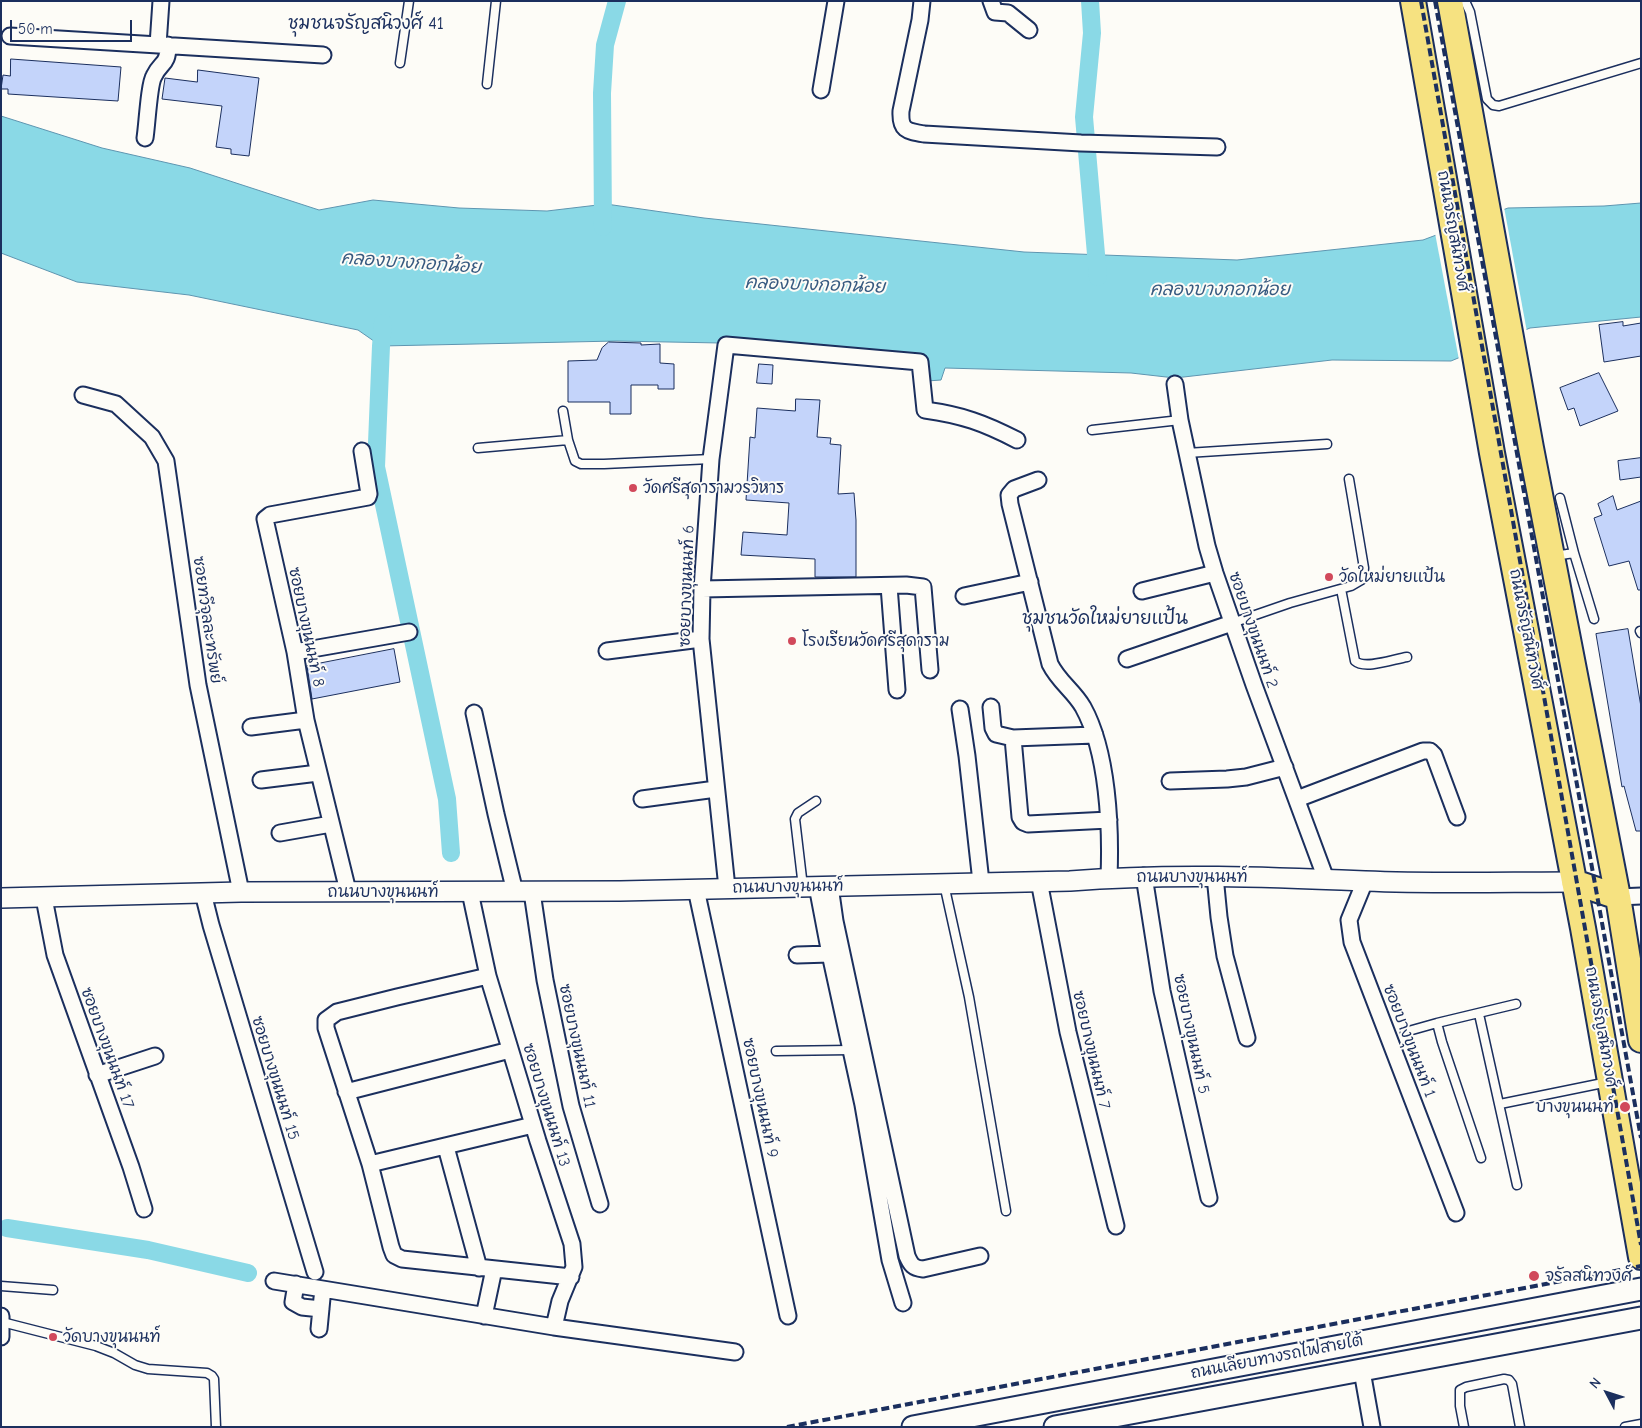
<!DOCTYPE html>
<meta charset="utf-8">
<style>
body{margin:0}
#map{position:relative;width:1642px;height:1428px;overflow:hidden;background:#fdfcf7;font-family:"Comic Neue",sans-serif}
canvas{display:block}
.frame{position:absolute;inset:0;border:2px solid #1b2f5e;pointer-events:none}
.north{position:absolute;left:1582px;top:1368px;width:50px;height:50px;-webkit-text-stroke:4px #fdfcf7;paint-order:stroke;rotate:310deg;font-size:14px;font-weight:700;line-height:20px;text-align:center;color:#1b2f5e}
.north::after{content:'';display:block;margin:auto;width:18px;height:22px;background:#1b2f5e;clip-path:polygon(50% 0,100% 100%,50% 72%,0 100%)}
.scale{position:absolute;left:10px;top:20px;width:122px;height:22px;box-sizing:border-box;border:2px solid #1b2f5e;border-top:0;padding-left:6px;font-size:15px;line-height:18px;white-space:nowrap;color:#1b2f5e;-webkit-text-stroke:4px #fdfcf7;paint-order:stroke}
</style>
<div id="map">
<canvas width="1642" height="1428"></canvas>
<div class="frame"></div>
<div class="north">N</div>
<div class="scale">50 m</div>
</div>
<script>
const g = document.querySelector('canvas').getContext('2d');
g.lineJoin = 'round';
function fillPath(path, color) { g.fillStyle = color; g.fill(path, 'evenodd'); }
function trace(path, color, width, dash) { g.strokeStyle = color; g.lineWidth = width; g.lineCap = dash ? 'butt' : 'round'; g.setLineDash(dash || []); g.stroke(path); }
function write(font, color, halo, rows, align = 'center') {
  g.font = font + ' "Comic Neue","Playpen Sans Thai",sans-serif'; g.lineWidth = 4; g.setLineDash([]); g.textBaseline = 'middle'; g.strokeStyle = halo; g.fillStyle = color; for (const [text, x, y, turn = 0] of rows) {
    g.save(); g.translate(x, y); g.rotate((+turn || 0) * Math.PI / 180); g.textAlign = isNaN(turn) ? turn : align; if (halo) g.strokeText(text, 0, 0); g.fillText(text, 0, 0); g.restore();
  }
}
const water = new Path2D(`
 M1,116l101,32 88,20 129,42 54,-10 86,8 88,3 59,-7 98,14 320,34 213,8 186,-20 85,-32 96,-2 37,-3v114l-111,11 -79,33 -119,-1 -157,18 -44,-5 -186,-5 -4,12 -14,1 -2,-21 -205,-17 -103,-2 -236,5 -23,-16 -169,-35 -112,-13 -76,-29z`);
fillPath(water, '#8ad9e6');
trace(water, '#5e95b0', 1);
fillPath(new Path2D(`
 M1504,207l23,125 -68,28 -24,-127z`), '#fdfcf7');
trace(new Path2D(`
 M1090,1l2,32 -8,84 14,160
 M603,227l-1,-134 3,-48 12,-44
 M383,323l-2,23 -5,121 71,332 4,54
 M7,1228l141,22 100,23`), '#8ad9e6', 18);
const building = new Path2D(`
 M11,59l110,8 -3,34 -110,-7v-5h-7l2,-14 7,1z
 M198,70l61,8 -10,78 -18,-2v-5l-15,-2 6,-41 -60,-7 3,-21 32,4z
 M1623,322v4l18,-3v33l-37,6 -5,-37z
 M609,342l32,1v2l19,-1v19l14,1v25h-16v-4h-27v29h-21v-12h-42v-41l29,-1 5,-12z
 M759,364l14,1 -1,19 -15,-1z
 M1599,373l19,38 -38,15 -6,-18 -6,2 -8,-22z
 M796,399l24,1 -3,37 14,1 -1,6 11,1 -3,49 16,-1 2,27v57h-41v-18l-74,-4 2,-23 44,3 2,-32 -43,-3 4,-63 5,1 2,-30 38,3z
 M1641,458v19l-21,3 -2,-19z
 M1613,496l4,14 24,-9v89h-3l-9,-29 -20,5 -15,-48 8,-3 -4,-11z
 M1628,629l13,78v124h-5l-12,-45 -2,1 -26,-153z
 M394,649l6,33 -88,17 -5,-33z`);
fillPath(building, '#c4d4fa');
trace(building, '#1b2f5e', 1);
const service = new Path2D(`
 M1465,1l5,11 17,87 6,6 6,1 142,-43
 M400,63l9,-62
 M487,84l9,-83
 M563,411l5,29 7,21 6,3h23l107,-5
 M1092,430l88,-10
 M478,448l90,-8
 M1187,453l140,-9
 M1560,498l14,55
 M1554,556l20,-3 20,66
 M1341,589l14,72c10,9 39,-2 52,-4
 M1232,623l58,-20 61,-17 12,-7 1,-11 -15,-89
 M1640,631l1,2
 M944,884l25,113 37,214
 M803,887l-8,-68 3,-6 18,-12
 M1479,1014l38,171
 M1405,1032l32,-9
 M776,1051l74,-1
 M1500,1104l108,-22
 M1481,1158l-39,-116 -5,-19 79,-19
 M1,1286l52,4
 M2,1322l94,24 18,7 21,12 13,4 59,4 5,3 2,3 2,48
 M1464,1427l-4,-21v-16l6,-3 38,-8 5,1 3,4 8,43
 M1625,1427l16,-3`);
const minor = new Path2D(`
 M922,1l-2,19 -19,91c-1,19 5,20 23,23l157,9 136,4
 M991,1l4,11 13,1 21,17
 M10,36l313,19
 M158,45l3,-44
 M821,90l15,-89
 M145,138c2,-12 4,-54 9,-62 7,-15 14,-10 14,-31
 M1175,384l5,36 27,126 8,27 39,112 72,194
 M83,395l33,9 36,33 14,24 32,224 43,207
 M1038,480l-24,9 -5,6 1,9 40,160c9,18 23,26 33,43 25,45 28,120 26,170
 M889,586l8,104
 M702,589l204,-4 17,2 7,83
 M1142,591l73,-18
 M964,596l66,-14
 M607,651l94,-12
 M295,652l114,-20
 M1127,659l105,-36
 M991,707l2,21 3,6 17,4 82,-3
 M960,709l7,47 14,126
 M474,713l22,101 19,78
 M251,727l55,-7
 M1013,738l7,79 3,5 5,2 81,-4
 M261,780l57,-7
 M1170,781l57,-2 19,-2 39,-10
 M642,799l74,-10
 M1297,799l126,-48h7l4,4 23,62
 M280,833l51,-9
 M1144,876l18,115 47,207
 M1215,876l4,41 6,39 22,82
 M1039,881l29,151 48,194
 M1365,881l-16,39 3,22 104,271
 M817,886l13,68 33,151 27,155 13,43
 M830,886l5,35 72,335c4,9 6,12 16,13l57,-13
 M727,888l-26,-249 1,-50 9,-130 15,-114 194,17 5,48c37,5 59,13 92,30
 M696,889l92,427
 M348,891l-42,-171 -11,-68 -30,-133 5,-4 98,-18 1,-3 -7,-43
 M470,892l18,84 50,165 34,103 2,23 -14,34 -6,26
 M532,892l13,88 26,126 29,98
 M203,893l8,32 104,347
 M1618,897l23,-1
 M44,898l11,57 76,212 13,42
 M797,955l33,-1
 M488,976l-91,21 -60,15 -11,8v8l44,136 21,83 3,8 8,4 169,18
 M97,1075l58,-19
 M346,1092l164,-42
 M446,1147l33,121
 M370,1164l163,-39
 M274,1281l280,46 181,25
 M296,1284l-3,18 9,5 19,2
 M1,1316v21
 M484,1316l10,-47
 M319,1329l3,-31
 M1362,1371l10,56`);
const tertiary = new Path2D(`
 M1,898l240,-6 379,-1 450,-10c99,-8 197,-4 295,0 70,3 139,1 209,1`);
const secondary = new Path2D(`
 M913,1427l728,-138
 M1055,1427l586,-109`);
const primary = new Path2D(`
 M1413,1l79,452 91,475 58,329
 M1450,1l81,447 87,449 23,143
 M1574,882l44,15`);
trace(service, '#1b2f5e', 11);
trace(minor, '#1b2f5e', 19);
trace(tertiary, '#1b2f5e', 22);
trace(secondary, '#1b2f5e', 25);
trace(primary, '#1b2f5e', 28);
trace(service, '#fdfcf7', 8);
trace(minor, '#fdfcf7', 15);
trace(tertiary, '#fdfcf7', 19);
trace(secondary, '#fdfcf7', 21);
trace(primary, '#f6e281', 24);
trace(new Path2D(`
 M1421,1l220,1244
 M1435,1l206,1137
 M787,1427l854,-161`), '#1b2f5e', 4, [8, 4]);
for (const [x, y, r, color] of [
 [633,488,5,"#d1495b"],
 [1329,577,5,"#d1495b"],
 [792,641,5,"#d1495b"],
 [1625,1107,6,"#d1495b"],
 [1534,1276,6,"#d1495b"],
 [53,1337,5,"#d1495b"]
]) { const dot = new Path2D(); dot.arc(x, y, r, 0, 2 * Math.PI); g.fillStyle = color; g.fill(dot); trace(dot, '#fdfcf7', 2); }
write('16px', '#1b2f5e', '#fdfcf7', [
 ["ถนนจรัญสนิทวงศ์",1453,231,80],
 ["ซอยบางขุนนนท์ 6",687,586,-88],
 ["ซอยทวีจุลละทรัพย์",207,620,82],
 ["ซอยบางขุนนนท์ 8",306,627,78],
 ["ถนนจรัญสนิทวงศ์",1526,629,79],
 ["ซอยบางขุนนนท์ 2",1253,630,71],
 ["ถนนบางขุนนนท์",1192,877],
 ["ถนนบางขุนนนท์",788,887,-1],
 ["ถนนบางขุนนนท์",383,892],
 ["ถนนจรัญสนิทวงศ์",1601,1027,80],
 ["ซอยบางขุนนนท์ 5",1191,1034,78],
 ["ซอยบางขุนนนท์ 1",1409,1041,69],
 ["ซอยบางขุนนนท์ 11",577,1046,78],
 ["ซอยบางขุนนนท์ 17",107,1048,70],
 ["ซอยบางขุนนนท์ 7",1091,1050,77],
 ["ซอยบางขุนนนท์ 15",275,1078,73],
 ["ซอยบางขุนนนท์ 9",760,1098,78],
 ["ซอยบางขุนนนท์ 13",546,1105,73],
 ["ถนนเลียบทางรถไฟสายใต้",1277,1357,-11]
]);
write('16px', '#1b2f5e', '#fdfcf7', [
 ["วัดศรีสุดารามวรวิหาร",643,488],
 ["วัดใหม่ยายแป้น",1339,577],
 ["โรงเรียนวัดศรีสุดาราม",802,641],
 ["บางขุนนนท์",1614,1107,"right"],
 ["จรัลสนิทวงศ์",1545,1276],
 ["วัดบางขุนนนท์",63,1337]
], 'left');
write('18px', '#1b2f5e', '#fdfcf7', [
 ["ชุมชนจรัญสนิวงศ์ 41",366,24],
 ["ชุมชนวัดใหม่ยายแป้น",1105,619]
]);
write('italic 18px', '#375a80', '#fdfcf7', [
 ["คลองบางกอกน้อย",411,263,4],
 ["คลองบางกอกน้อย",815,285,2],
 ["คลองบางกอกน้อย",1220,290]
]);
</script>
